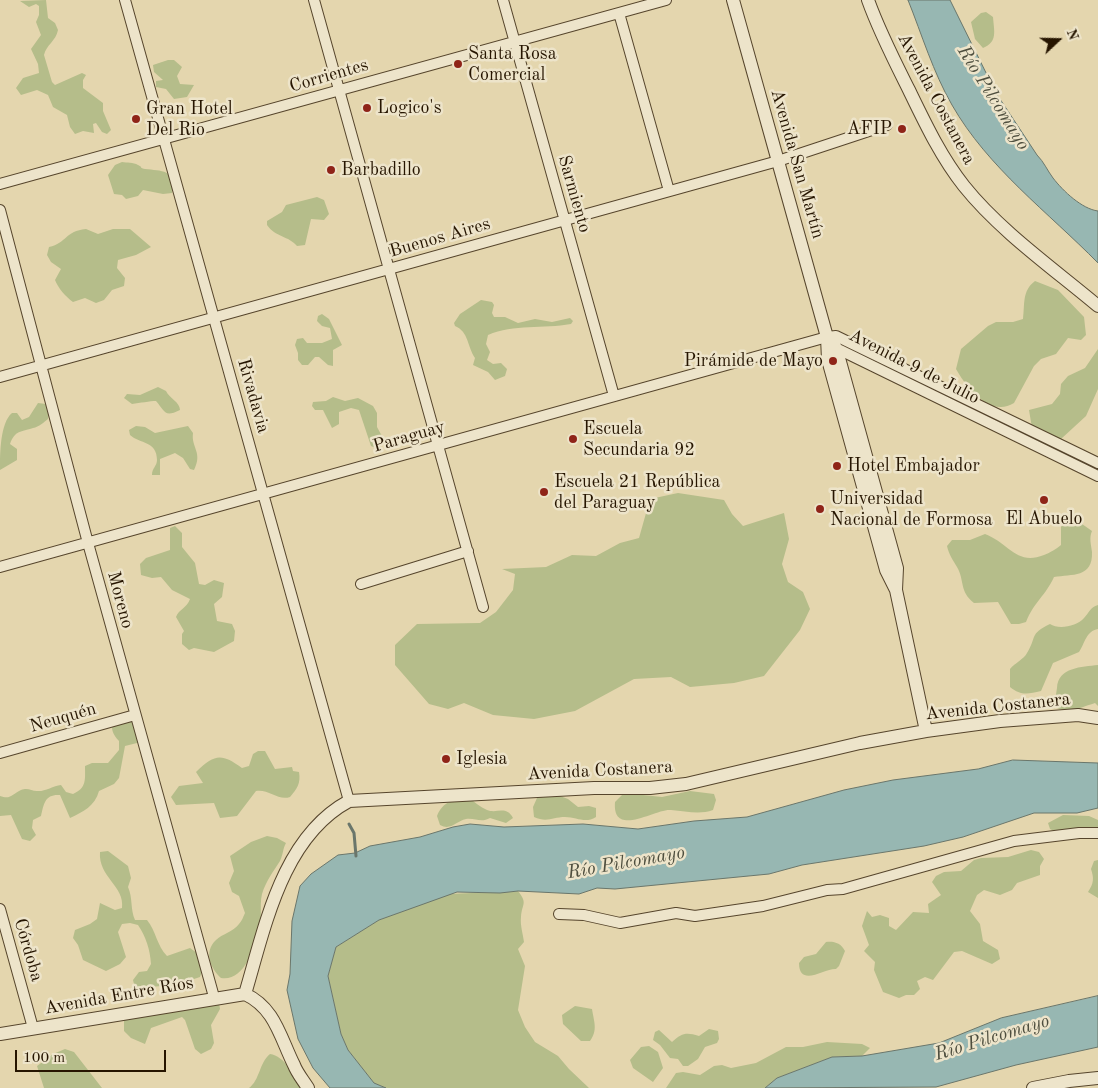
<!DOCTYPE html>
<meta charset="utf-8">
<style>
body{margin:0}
#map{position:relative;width:1098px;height:1088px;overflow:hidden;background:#e4d6ae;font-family:"Old Standard TT",serif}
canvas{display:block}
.north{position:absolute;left:1033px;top:15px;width:50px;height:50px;-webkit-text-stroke:4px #ede4ca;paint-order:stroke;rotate:69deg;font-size:14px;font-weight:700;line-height:20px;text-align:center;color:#261500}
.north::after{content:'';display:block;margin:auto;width:18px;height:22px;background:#261500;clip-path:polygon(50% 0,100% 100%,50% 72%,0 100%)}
.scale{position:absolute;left:15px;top:1050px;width:151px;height:22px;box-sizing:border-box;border:2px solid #261500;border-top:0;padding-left:6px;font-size:15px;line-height:18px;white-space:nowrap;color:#261500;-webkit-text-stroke:4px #ede4ca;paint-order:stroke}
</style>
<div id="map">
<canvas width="1098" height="1088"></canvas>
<div class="north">N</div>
<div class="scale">100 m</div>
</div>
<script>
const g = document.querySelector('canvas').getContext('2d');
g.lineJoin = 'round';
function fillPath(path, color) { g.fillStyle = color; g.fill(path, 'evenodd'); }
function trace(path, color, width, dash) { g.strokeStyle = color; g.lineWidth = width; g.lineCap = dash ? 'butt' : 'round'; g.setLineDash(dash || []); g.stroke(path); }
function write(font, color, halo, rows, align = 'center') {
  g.font = font + ' "Old Standard TT",serif'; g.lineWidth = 5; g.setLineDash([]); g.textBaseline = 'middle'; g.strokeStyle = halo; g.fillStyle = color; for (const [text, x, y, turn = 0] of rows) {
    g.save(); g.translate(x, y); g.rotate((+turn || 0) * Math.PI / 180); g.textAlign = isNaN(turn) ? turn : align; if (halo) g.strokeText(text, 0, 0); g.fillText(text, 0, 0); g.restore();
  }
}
fillPath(new Path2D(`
 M46,0l2,18 7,5 3,7c-2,11 -12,15 -14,25l8,27 3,3 27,-12 4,2 -3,5v8l20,15v8l8,19 -4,4 -5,-2 -6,-9 -3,1 1,9 -11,-2 -8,3 -5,-7 -3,-12 -14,-8 -5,-12 -11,-5 -16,5 -5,-7 7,-10 16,-5 -1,-9 -7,-15 10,-14 -5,-13 3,-7v-9l-3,-2 -7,3 -9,-6z
 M986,12l7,5c1,14 5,25 -10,31l-8,-9 -4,-17 10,-9z
 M168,60h6l8,7 -5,9 3,8 14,1 -7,12 -13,2 -8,-10 -10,-2v-6l7,-1 -9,-8 -1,-7z
 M122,162c5,1 11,0 16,3 6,3 0,2 7,4 16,2 32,0 27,24l-9,1 -20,-4 -5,6 -12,3 -4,-4 -8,-1 -6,-19 7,-10z
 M317,197l7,3 5,14 -5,6 -13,-1 -6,26 -8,1c-8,-10 -22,-9 -30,-21v-4l15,-9 4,-7z
 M86,229l12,5 15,-5h17l21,18 -15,8 -18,5 -1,8 8,10 -1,8 -12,4 -8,10 -8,3 -11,-5 -12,4c-7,-5 -15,-14 -18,-22l6,-11 -10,-7 -4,-7 2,-8c18,-4 16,-16 37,-18z
 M1035,281l23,9 26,27 2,18 -5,5 -13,-2 -12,16 -15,5 -7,7 -20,37c-24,15 -48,-16 -58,-34l5,-20 27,-23 8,-4h17l10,-3c2,-16 -1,-28 12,-38z
 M481,300l11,2 2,3 -2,8 2,4h11l13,6 17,-4 17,3 18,-4 3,3 -2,3c-28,5 -57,0 -83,11l-2,9 4,8 -3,8 6,4 8,-1 6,6 -2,7 -10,4 -7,-8 -15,-7 2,-7c-8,-12 -6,-26 -20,-32l-1,-3 6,-9z
 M322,314l7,5 13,26 -9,5v16l-5,-1 -9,-8h-4l-7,8h-6l-4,-5v-7l-3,-8 2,-6 6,-1 4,5h15l10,-4 -2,-11 -8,-2 -5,-5 1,-5z
 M1098,349v40l-12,27 -25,23 -29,-11 -3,-18 23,-6 8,-10 1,-10 7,-8 17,-8z
 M158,387l8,4c3,7 14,11 14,19 -16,8 -15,1 -24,-9 -6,0 -16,2 -24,3l-8,-6 3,-4 13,1z
 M333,397l12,4 13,-3 15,8 4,7v14l6,11 -2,8 -3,3 -7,-3 -12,-36 -8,-2 -12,4v12l-7,4 -9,-18h-8l-3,-4 1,-4 13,-1z
 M38,403l8,1 3,8 -1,7c-4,3 -9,8 -15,9 -12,4 -18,2 -23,16l7,5v11l-17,10c0,-16 0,-47 12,-57h5l5,7 7,-3z
 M136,426l9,1 10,6 33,-7 5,7c-2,15 10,19 1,37l-4,-1 -7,-11 -8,-5 -15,6v16h-8c0,-7 5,-9 5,-15 0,-19 -17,-16 -27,-25l-1,-5z
 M678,493l46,7 8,14 11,12 41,-13 5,26 -7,25 6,18 15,10 7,17 -10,21 -36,46 -30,7 -44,4 -19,-10 -37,2 -59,32 -41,8 -41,-4 -29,-12 -16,6 -19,-5 -34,-39v-20l22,-21 63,-1 16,-11 17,-22 2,-16 -13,-5 44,-2 26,-12 24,1 24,-13 19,-5 11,-39z
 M1072,517l20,14c-3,7 -1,13 0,21 1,26 -20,22 -38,25 -8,18 -20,25 -28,45l-7,2h-8l-13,-22 -24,1c-15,-12 -9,-22 -17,-36 -4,-7 -8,-12 -10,-21l5,-6h18l15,-6c24,9 31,32 59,21 7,-3 11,-5 17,-10v-18l3,-7z
 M175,526l7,7v14l13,16 4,21 6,1 9,-5 10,3 -2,14 -8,7 3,17 15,3 3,7 -1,10 -20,11 -20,-4 -5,2 -7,-6v-10l2,-3 -8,-14c3,-8 11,-9 14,-18l-18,-9 -11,-13 -9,1 -11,-3 -1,-11 6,-6 24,-8v-22z
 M1098,605v24c-12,2 -13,14 -19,23l-26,11 -12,28c-13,3 -20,5 -31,-4v-18c5,-6 14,-10 17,-16 10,-16 2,-19 23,-29 9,6 27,2 34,-6 5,-5 6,-11 14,-13z
 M1098,665v41l-3,-3c-13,4 -26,11 -38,5 -3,-8 -1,-12 0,-20 1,-21 25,-21 41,-23z
 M128,711l14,9 5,17 -6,5 -16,4 -6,32 -5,6 -15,7c-4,15 -16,21 -29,27l-10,-23c-15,-1 -16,8 -19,21l-8,4 -1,8 4,7 -6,6 -8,-2 -11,-24 -11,1v-20c11,4 12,-2 21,-6 7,-3 10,1 16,1 7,1 16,-5 24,-6l5,7 7,2c14,-6 12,-15 12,-28l7,-3h16l11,-13v-9c-13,-14 -6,-22 9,-30z
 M258,751h7l10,18 17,-2 1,4 6,1c2,11 -2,17 -9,25 -12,4 -21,-8 -34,-6l-19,25 -17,2 -6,-15 -38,2 -5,-8 8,-11 24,-3 -7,-11c19,-18 25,-19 46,-4l7,-2 4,-12z
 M690,791l24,3 2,6 -3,10c-14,5 -27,1 -42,0 -15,-2 -59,29 -56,-8l9,-9 38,4z
 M552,793l16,6 10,8 11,-1 7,2v9c-11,7 -19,0 -31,0 -12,0 -18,6 -31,0l-1,-10 4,-9z
 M469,798c6,4 11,9 18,12 10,4 19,-5 26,8l-7,5 -16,-5c-9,5 -14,0 -24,1 -10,2 -15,12 -26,6l-3,-9c6,-15 16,-16 32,-18z
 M1063,815l26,1 9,4v14l-44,-3 -4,-2 -2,-6z
 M267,836l10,2 9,5c-3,5 -3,12 -6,18 -7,11 -14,20 -18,33 -3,13 1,26 -3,38 -5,18 -16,50 -38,46 -10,-9 -18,-26 -5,-38 6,-6 17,-8 23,-16 3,-3 4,-7 6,-11l-6,-17 -7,-4 -3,-9 5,-12 -4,-15 21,-14z
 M1031,850l8,2 5,7 -4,7v9l-23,8 -5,7 -12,5 -16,-5 -7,5 -7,16 10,13 3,17 15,9 2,9 -8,5 -30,-13 -8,1 -21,28 -8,-3 -8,4 3,8 -6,6h-8l-7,3 -16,-6 -9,-22 1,-8 -11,-11 5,-6 -7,-19 5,-15 5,6 8,-2 9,3v8l7,4 17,-18 16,1 -1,-9 13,-9 -9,-13 4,-6 8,-4 17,-1 13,-11 7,-2 27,-1z
 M108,851l20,15 3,12 -3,9c5,11 2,22 7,33h12c9,11 10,26 20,36l23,-8 7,5 6,16 -3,8 -24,8 -41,3 -2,-8 6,-8 8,-1 4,-7c-1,-15 -5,-27 -13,-39l-8,-2 -8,1 -4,8 8,25 -6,7 -14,7 -23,-11 -5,-15 -5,-7 2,-8 15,-6 7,-5 3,-16 15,7 7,-2c3,-22 -24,-31 -22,-56z
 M1098,860v38l-10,-6c6,-9 6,-14 3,-23l3,-8z
 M518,891c10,13 4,12 3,26 -1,8 2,17 3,25l-6,7 7,17 -7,44 7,17 10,15 23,14 11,13 20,19h-203l-12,-5 -26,-33 -7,-16 -13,-58 8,-29 43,-27 69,-26z
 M826,942c8,-1 15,1 19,9l-6,15 -3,3c-11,-1 -37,19 -37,-6l5,-6 12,-3z
 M195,995l24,8 1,6 -9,16 3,18 -3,6 -10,5 -6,-5 -10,-29 -3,-3 -31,11 -6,16 -14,-6 -7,-7v-15l61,-12 4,-7z
 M575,1006l17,3c2,13 6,21 -2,32h-9l-18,-17 -1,-9z
 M709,1029l9,2 1,8 -2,4 -12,4 -7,12 -10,7h-5l-5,-7 -8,-1 -10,-13 -7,-5 2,-8 4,-2 13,12c10,-9 14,-10 27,-6z
 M827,1042l35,2 8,4 -8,8 -30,1 -55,21 -12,10h-99l10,-15 7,-1 17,3 14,-9 8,-1 9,3 25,-5 30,-16h17z
 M649,1046l9,6 5,16 -10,14 -20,-14 -3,-8 11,-13z
 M65,1049l9,3 28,36h-58l-7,-22 16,-12z
 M270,1054c14,2 26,22 33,34h-54c11,-8 10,-25 21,-34z`), '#b5bd8a');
const water = new Path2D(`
 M908,0h42l46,93 41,62c7,7 10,15 16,23 10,13 29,31 45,33v52c-50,-51 -110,-95 -146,-158 -19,-33 -30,-70 -44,-105z
 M1013,760l85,3v45l-21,5h-43l-71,24 -39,9 -122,19 -33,9 -154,15 -18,-1 -18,6 -61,-3 -18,2 -43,-1 -78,28 -43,27 -8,29 13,58 7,16 26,33 12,5h-56l-17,-20 -15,-29 -11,-49 3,-16 2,-53 8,-35 11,-12 27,-19 17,-2 15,-7 50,-9 33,-10 17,-3 34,3 79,-3 55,5 56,-8 53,-4 97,-27 49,-10 85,-11z
 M1098,996v51l-82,18 -80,22 -171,1 12,-10 55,-21 30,-1 77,-13 62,-25z`);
fillPath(water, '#97b7b2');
trace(water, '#6a766b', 1);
trace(new Path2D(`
 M349,824l5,9 2,23`), '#6a766b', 3);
const minor = new Path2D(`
 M125,0l224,801
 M314,0l169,607
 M503,0l111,396
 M619,13l50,178
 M0,184l666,-184
 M0,210l88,333 126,454
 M833,343l5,6 260,127
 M0,377l778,-216 109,-36
 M0,567l827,-230 9,-1 262,127
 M361,584l107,-33
 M0,753l135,-38
 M0,909l33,119
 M559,914l25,1 36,8 56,-10 19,3 68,-10 64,-16 16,-1 171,-48 65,-8h19`);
const tertiary = new Path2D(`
 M733,0l94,337 1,23 58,210 10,20
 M868,0c11,31 26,60 41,90 16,33 32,67 55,96 36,45 90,83 134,120
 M828,340l11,18 58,210 -1,22 30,141
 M245,994c20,-67 37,-157 104,-193l245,-13h56l36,-4 174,-41 66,-12 74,-10 78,-6 20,3
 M245,994c30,14 35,43 49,71 3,8 9,15 14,23
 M0,1034l245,-40
 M1033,1088l36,-7 29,-3`);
trace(minor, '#56452c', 12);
trace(tertiary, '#56452c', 14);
trace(minor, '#ede4ca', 10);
trace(tertiary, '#ede4ca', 12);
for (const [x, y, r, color] of [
 [458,64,5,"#8f2418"],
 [367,108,5,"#8f2418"],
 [136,119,5,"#8f2418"],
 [902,129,5,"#8f2418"],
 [331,170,5,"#8f2418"],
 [833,361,5,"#8f2418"],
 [573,439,5,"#8f2418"],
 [837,466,5,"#8f2418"],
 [544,492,5,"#8f2418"],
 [1044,500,5,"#8f2418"],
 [820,509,5,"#8f2418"],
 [446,759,5,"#8f2418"]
]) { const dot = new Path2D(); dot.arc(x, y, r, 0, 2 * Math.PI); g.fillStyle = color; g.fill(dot); trace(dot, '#ede4ca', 2); }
write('18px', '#261500', '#ede4ca', [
 ["Santa Rosa",468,54],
 ["Comercial",468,75],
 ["Logico's",377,108],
 ["Gran Hotel",146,109],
 ["Del Rio",146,130],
 ["AFIP",892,129,"right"],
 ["Barbadillo",341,170],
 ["Pirámide de Mayo",823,361,"right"],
 ["Escuela",583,429],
 ["Secundaria 92",583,450],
 ["Hotel Embajador",847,466],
 ["Escuela 21 República",554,482],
 ["del Paraguay",554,503],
 ["Universidad",830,499],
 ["Nacional de Formosa",830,520],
 ["El Abuelo",1044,519,"center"],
 ["Iglesia",456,759]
], 'left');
write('18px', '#261500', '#ede4ca', [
 ["Corrientes",329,76,-16],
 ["Avenida Costanera",936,99,62],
 ["Avenida San Martín",797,164,74],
 ["Sarmiento",574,194,74],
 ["Buenos Aires",440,238,-16],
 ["Avenida 9 de Julio",914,367,27],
 ["Rivadavia",253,396,74],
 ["Paraguay",409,437,-16],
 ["Moreno",120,600,75],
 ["Avenida Costanera",998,707,-6],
 ["Neuquén",63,718,-16],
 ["Avenida Costanera",600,771,-3],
 ["Córdoba",28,950,74],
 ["Avenida Entre Ríos",119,996,-10]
]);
write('italic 19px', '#4e4e3e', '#ede4ca', [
 ["Río Pilcomayo",993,98,58],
 ["Río Pilcomayo",626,863,-10],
 ["Río Pilcomayo",992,1038,-17]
]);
</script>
